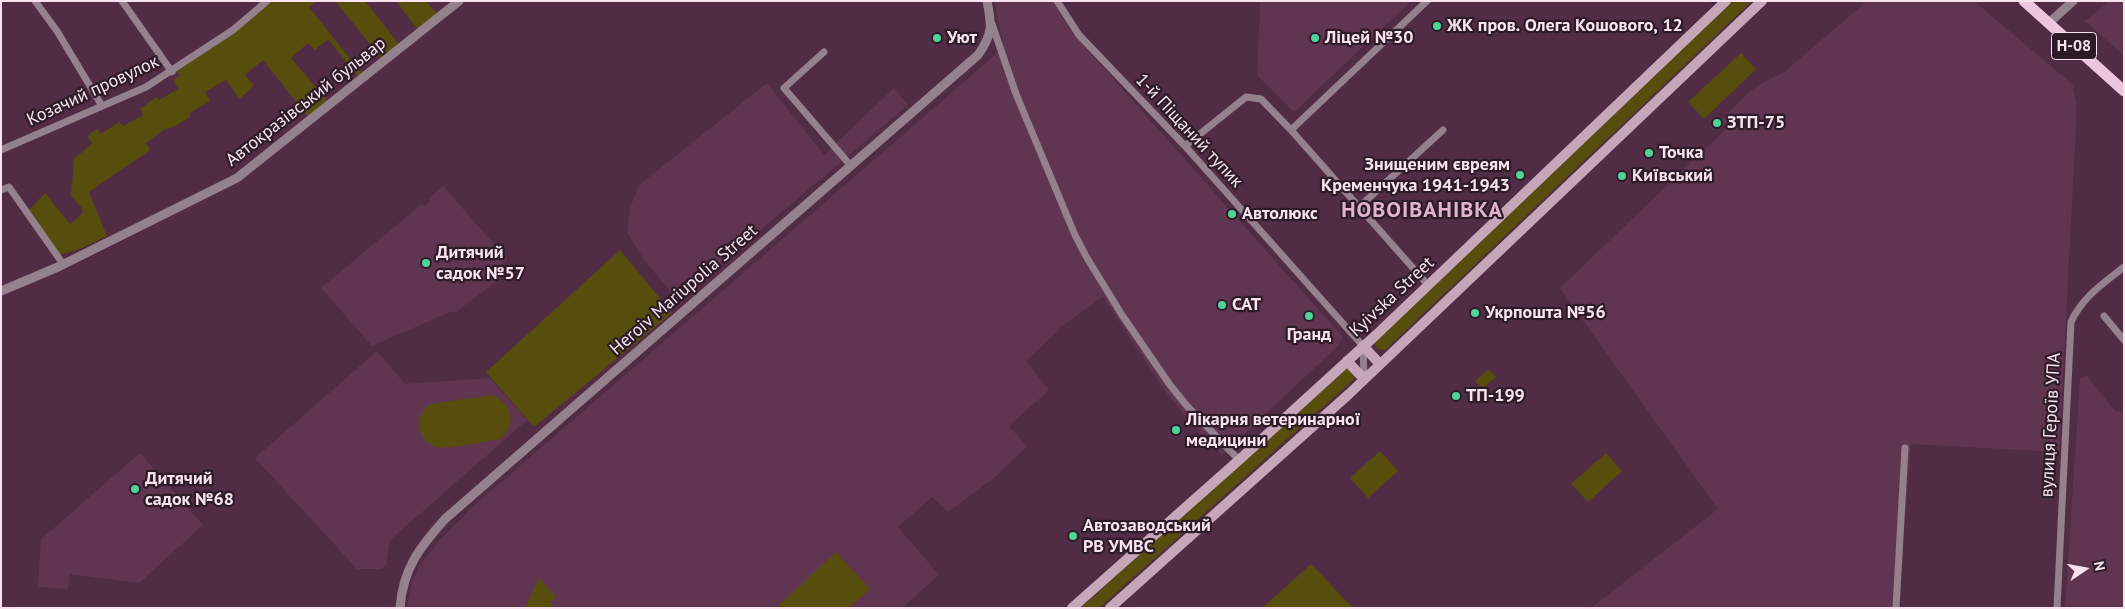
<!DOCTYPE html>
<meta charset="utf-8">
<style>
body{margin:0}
#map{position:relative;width:2125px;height:609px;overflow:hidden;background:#512d45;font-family:"PT Sans",sans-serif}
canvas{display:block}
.frame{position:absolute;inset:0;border:2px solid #fae2f1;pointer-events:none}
.north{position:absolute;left:2060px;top:544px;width:50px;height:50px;-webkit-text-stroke:4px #2d1c27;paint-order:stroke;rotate:78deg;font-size:14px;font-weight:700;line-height:20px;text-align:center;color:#fae2f1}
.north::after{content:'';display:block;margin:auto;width:18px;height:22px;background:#fae2f1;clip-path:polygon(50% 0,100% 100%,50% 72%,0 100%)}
</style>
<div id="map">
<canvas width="2125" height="609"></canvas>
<div class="frame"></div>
<div class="north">N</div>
</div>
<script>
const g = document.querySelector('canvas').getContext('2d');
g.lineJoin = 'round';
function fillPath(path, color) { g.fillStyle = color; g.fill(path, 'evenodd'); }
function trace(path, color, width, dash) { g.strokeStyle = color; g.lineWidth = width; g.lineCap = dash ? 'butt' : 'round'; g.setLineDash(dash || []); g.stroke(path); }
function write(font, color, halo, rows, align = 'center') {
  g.font = font + ' "PT Sans",sans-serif'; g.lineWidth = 4.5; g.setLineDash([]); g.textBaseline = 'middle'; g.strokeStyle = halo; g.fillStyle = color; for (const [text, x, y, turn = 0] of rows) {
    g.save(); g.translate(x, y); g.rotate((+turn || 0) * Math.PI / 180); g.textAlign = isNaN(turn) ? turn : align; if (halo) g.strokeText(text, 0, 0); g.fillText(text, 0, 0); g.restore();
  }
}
fillPath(new Path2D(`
 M994,1h59l16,28 273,307 -2,8 -118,111 -30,-31 -24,-29 -65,-98 -47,33 1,2 -31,29 23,29 -40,36 18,20 -33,32 -46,34 -16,-15 -34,30 41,48 -37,33h-495l5,-25 8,-18 19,-24 38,-38 517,-447 9,-13z
 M1260,1h151l-117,111 -37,-37z
 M1867,1h107l99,84 4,22 -18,345 -148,-8 -13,164h-307l127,-99 -158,-221 167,-160 -6,-8 28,-28 15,-10 20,-10z
 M2110,1h14v55l-39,-35z
 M767,83l57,72 70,-67 14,17 -230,195 -34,-40 -17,-28 3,-24 9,-23z
 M443,186l64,73 -9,8 7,8 -49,37h-6l-78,34 -51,-58 101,-84 2,2 6,-5 -2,-2z
 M377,351l28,33 85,-6 37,42 -137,120 -4,25 -5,4h-24l-102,-111z
 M2087,376l28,35 9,1v196h-59l15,-230z
 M140,453l63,72 -64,58 -69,-9 -2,15 -30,-2 3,-48z`), '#5f3551');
fillPath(new Path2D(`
 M260,1h56l-7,6 53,67 -4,3 -30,-38 -13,11 -7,-7 -17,15 36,42 -19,17 -45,-57 -18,15 9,11 -15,13 -13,-19 -21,12 5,9 -20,12v4l-16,10 -9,2 -19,14 4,7 -61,42 18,44 -25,12 -22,7 -31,-45 16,-17 25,31 13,-11 -2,-6 -10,-11 3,-37 18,-16 -5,-7 10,-7 4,5 18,-12 4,4 20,-11 -3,-6 16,-12 3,3 19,-11 -5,-9 7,-5 -7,-9 62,-41 23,-19 -1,-2z
 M335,1h30l34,43 -17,15z
 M396,1h30l11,13 -20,15z
 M1733,1h19l-367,349 -8,-1 -2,-5 2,-4z
 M1741,53l15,16 -52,50 -16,-17z
 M620,250l52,63 -138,114 -48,-55z
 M1345,369h3l7,6 -1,4 -255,229h-18z
 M1489,369l7,8 -14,12 -7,-8z
 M492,395c21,9 25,30 8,44 -14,2 -52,11 -63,8 -10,-2 -16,-11 -18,-20 -1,-10 4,-17 12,-23z
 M1380,451l18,20 -30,27 -18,-20z
 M1606,453l16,18 -34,31 -17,-18z
 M836,552l34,37 -21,19h-73z
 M1311,564l42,44h-91z
 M539,578l17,19 -6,5 5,6h-30z`), '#574d0d');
trace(new Path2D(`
 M35,1l22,30 45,75
 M122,1l50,71
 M1057,1l22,34 106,111 178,200 1,33
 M992,24l24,70 59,141 12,23 35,57 48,70 17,21 52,54
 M824,52l-40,36 67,78
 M1291,130l136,-129
 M1185,146l61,-49 15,2 30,31 137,155
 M1,150l145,-63 87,-57 34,-29
 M1,190l8,-3 54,77
 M1358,208l85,-78
 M2104,316l20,24
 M1896,608l9,-160
 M2057,608l14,-286c11,-25 33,-39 53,-55`), '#94818d', 7);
trace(new Path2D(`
 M2049,23l24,-22
 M1,291l57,-24 179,-89 222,-177
 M400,608c3,-40 20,-61 45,-89l533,-464c15,-21 14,-30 9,-54`), '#94818d', 9);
trace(new Path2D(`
 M1363,346l17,18
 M1347,361l17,18
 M1072,608l167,-148 137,-125 350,-334
 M1110,608l239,-214 413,-393`), '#c6a7ba', 10);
trace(new Path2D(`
 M2024,1l100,90`), '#edc5de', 11);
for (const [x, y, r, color] of [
 [1437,26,5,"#50d398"],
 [937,38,5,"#50d398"],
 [1315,38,5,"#50d398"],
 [1717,123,5,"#50d398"],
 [1649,153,5,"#50d398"],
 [1520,175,5,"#50d398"],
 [1622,176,5,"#50d398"],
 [1232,214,5,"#50d398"],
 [426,263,5,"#50d398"],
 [1222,305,5,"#50d398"],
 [1475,313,5,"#50d398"],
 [1309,316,5,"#50d398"],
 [1456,396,5,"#50d398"],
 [1176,430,5,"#50d398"],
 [135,489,5,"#50d398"],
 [1073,536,5,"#50d398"]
]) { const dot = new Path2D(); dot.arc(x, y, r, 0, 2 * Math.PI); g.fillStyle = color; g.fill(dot); trace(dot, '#2d1c27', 2); }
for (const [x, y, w] of [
 [2074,46,45]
]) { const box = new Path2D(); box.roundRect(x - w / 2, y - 13.5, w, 27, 4); g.fillStyle = '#2d1c27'; g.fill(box); trace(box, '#fae2f1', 1); }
write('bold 16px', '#fae2f1', null, [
 ["Н-08",2074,46]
]);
write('bold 18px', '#fae2f1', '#2d1c27', [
 ["ЖК пров. Олега Кошового, 12",1447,26],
 ["Уют",947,38],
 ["Ліцей №30",1325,38],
 ["ЗТП-75",1727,123],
 ["Точка",1659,153],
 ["Знищеним євреям",1510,165,"right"],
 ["Кременчука 1941-1943",1510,186,"right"],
 ["Київський",1632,176],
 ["Автолюкс",1242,214],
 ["Дитячий",436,253],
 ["садок №57",436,274],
 ["САТ",1232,305],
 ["Укрпошта №56",1485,313],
 ["Гранд",1309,335,"center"],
 ["ТП-199",1466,396],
 ["Лікарня ветеринарної",1186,420],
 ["медицини",1186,441],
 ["Дитячий",145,479],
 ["садок №68",145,500],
 ["Автозаводський",1083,526],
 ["РВ УМВС",1083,547]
], 'left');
write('18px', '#fae2f1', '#2d1c27', [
 ["Козачий провулок",93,91,-25],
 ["Автокразівський бульвар",306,102,-38],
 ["1-й Піщаний тупик",1189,131,47],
 ["Heroiv Mariupolia Street",684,290,-41],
 ["Kyivska Street",1392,297,-43],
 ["вулиця Героїв УПА",2051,425,-87]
]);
g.letterSpacing = '1px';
write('bold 22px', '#e1b3d0', '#2d1c27', [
 ["НОВОІВАНІВКА",1422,211]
]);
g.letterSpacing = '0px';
</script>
